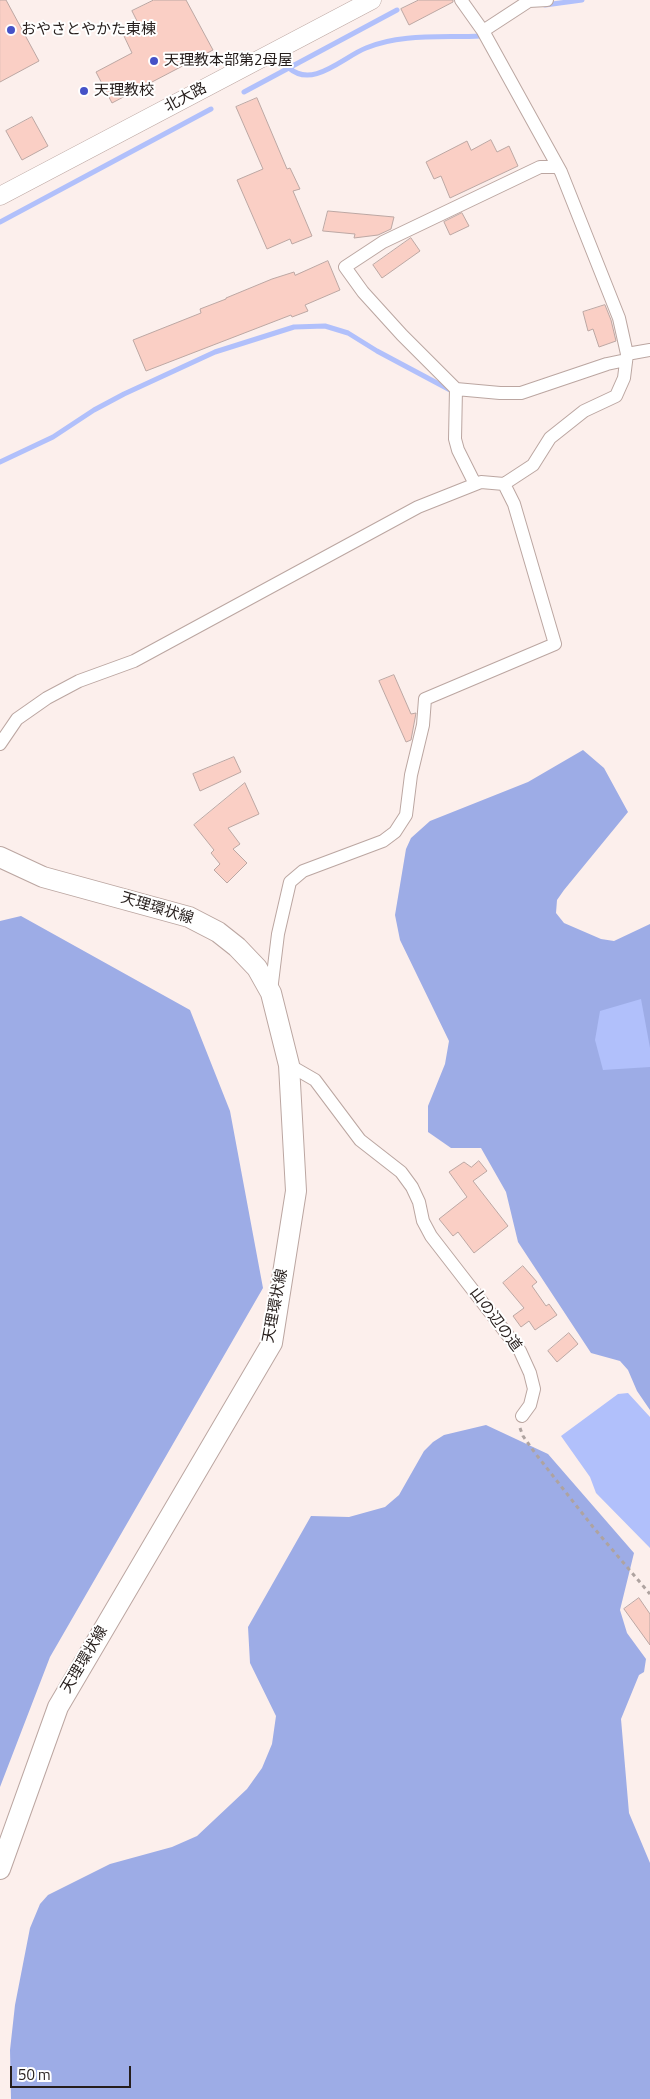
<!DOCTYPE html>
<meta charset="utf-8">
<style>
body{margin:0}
#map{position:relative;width:650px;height:2099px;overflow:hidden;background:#fcefec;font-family:"Titillium Web",sans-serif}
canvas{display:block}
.scale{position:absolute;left:10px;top:2066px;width:121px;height:22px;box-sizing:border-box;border:2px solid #261e1c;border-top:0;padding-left:6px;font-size:15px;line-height:18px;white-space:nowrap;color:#261e1c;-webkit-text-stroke:4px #fff;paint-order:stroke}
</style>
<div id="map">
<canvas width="650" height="2099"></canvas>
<div class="scale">50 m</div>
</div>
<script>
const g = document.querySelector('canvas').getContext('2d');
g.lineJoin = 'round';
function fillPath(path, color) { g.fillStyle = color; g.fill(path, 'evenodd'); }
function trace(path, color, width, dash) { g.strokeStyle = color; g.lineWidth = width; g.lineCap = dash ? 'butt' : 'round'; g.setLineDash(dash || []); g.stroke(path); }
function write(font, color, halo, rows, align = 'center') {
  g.font = font + ' "Titillium Web","Noto Sans JP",sans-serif'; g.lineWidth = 4; g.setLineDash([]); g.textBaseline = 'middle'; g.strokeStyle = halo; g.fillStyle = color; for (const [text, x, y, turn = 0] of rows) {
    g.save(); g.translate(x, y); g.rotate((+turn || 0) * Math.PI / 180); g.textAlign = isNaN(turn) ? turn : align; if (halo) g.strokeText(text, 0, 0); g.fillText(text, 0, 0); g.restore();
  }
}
fillPath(new Path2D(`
 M583,750l21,18 24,44 -64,78 -7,10 -1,13 8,10 37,16 13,2 36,-17v486l-13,-19 -9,-21 -8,-9 -29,-8 -73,-111 -12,-50 -25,-44h-30l-23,-16v-26l17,-42 4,-23 -49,-101 -5,-25 11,-66 5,-11 19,-17 98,-39z
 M21,916l169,94 40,101 33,177 -213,369 -50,130v-866z
 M486,1425l62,29 86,99 -14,57 7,23 19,26 -2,13 -5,3 -18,44 8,94 21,50v236h-639l-1,-49 5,-45 15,-77 10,-24 8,-9 62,-31 62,-17 25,-11 50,-47 15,-21 10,-24 4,-28 -26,-53 -2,-36 63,-111 38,1 36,-10 14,-12 25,-44 9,-9 11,-7z`), '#9dace6');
fillPath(new Path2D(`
 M641,999l9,49v19l-47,3 -8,-30 5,-29z
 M628,1393l22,24v131l-54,-55 -6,-16 -29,-41 57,-42z`), '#b1c0fb');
trace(new Path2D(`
 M545,5l37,-5
 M289,68c24,21 54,-11 77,-20 35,-15 78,-10 115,-12
 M244,92l153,-82
 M0,222l211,-113
 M0,462l53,-25 41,-27 30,-16 91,-42 79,-25 31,-1 23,7 29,18 75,40`), '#b1c0fb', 5);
const building = new Path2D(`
 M0,0h6l33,61 -39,21z
 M154,0h32l27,50 -101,53 -16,-31 36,-19 -8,-17 16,-9 -8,-16z
 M419,0h34v2l-44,23 -8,-16z
 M257,98l30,71 3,-1 10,21 -7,2 19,45 -20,8 -2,-5 -23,10 -30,-69 26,-11 -27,-62z
 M32,117l16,29 -26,14 -16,-29z
 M491,140l6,12 12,-6 9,20 -68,32 -9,-22 -7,3 -8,-17 41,-21 4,9z
 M328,211l66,6 -3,12 -13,6 -24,3 1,-4 -32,-3z
 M462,213l7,13 -19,9 -6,-13z
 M411,238l9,13 -38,27 -9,-13z
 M328,261l12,29 -35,15 3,6 -16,6 -1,-2 -145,56 -13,-31 68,-27 -1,-4 26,-10v-1l46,-19 22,-7 1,3z
 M605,305l6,15 5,21 -17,6 -6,-18 -5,2 -5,-19z
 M394,675l17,39 5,-1 -5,27 -5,2 -27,-61z
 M234,757l7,15 -41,19 -7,-17z
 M245,783l14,31 -31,14 12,16 -7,5 14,14 -20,20 -13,-13 6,-6 -9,-11 3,-3 -20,-25z
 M479,1161l8,10 -14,10 35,45 -34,27 -16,-21 -5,4 -14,-17 28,-22 -18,-25 15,-10 7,5z
 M523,1266l14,16 -5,4 14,20 3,-2 8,11 -22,15 -6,-9 -8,6 -8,-11 11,-8 -21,-25z
 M569,1333l9,11 -21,18 -9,-11z
 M639,1598l11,16v31l-26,-36z`);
fillPath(building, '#facfc5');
trace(building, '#bca7a3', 1);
const street = new Path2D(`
 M483,31l46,-30 18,-1
 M558,167h-18l-157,75 -38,25 18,25 39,43 54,54 44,4h21l86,-29 19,-4
 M627,354l23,-4
 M456,389l-1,50 3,11 17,34
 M0,744l17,-25 30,-21 32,-17 55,-20 284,-154 63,-25 23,2 29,-19 17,-27 34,-27 32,-15 8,-18 3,-24 -8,-36 -58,-146 -78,-141 -22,-31
 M271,991l7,-57 12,-52 13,-11 80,-30 12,-9 11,-17 5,-40 12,-50 2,-26 130,-55 -41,-140 -10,-20
 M289,1065l26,15 45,60 41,32 11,15 7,15 4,19 8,15 89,115 10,22 4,16 -4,16 -8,11`);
const secondary = new Path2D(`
 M0,196l372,-196`);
const primary = new Path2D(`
 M0,857l43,20 146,40 29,15 19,15 20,21 14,25 18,72 7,126 -24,152 -214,364 -58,162`);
trace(street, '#bba6a1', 14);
trace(secondary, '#bba6a1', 19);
trace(primary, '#bba6a1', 22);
trace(new Path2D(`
 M520,1428l3,8 12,17 58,74 57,67`), '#aea3a0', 3, [4, 4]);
trace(street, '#fff', 12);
trace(secondary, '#fff', 18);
trace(primary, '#fff', 20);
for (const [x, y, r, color] of [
 [11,30,5,"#4552c7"],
 [154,61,5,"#4552c7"],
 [84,91,5,"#4552c7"]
]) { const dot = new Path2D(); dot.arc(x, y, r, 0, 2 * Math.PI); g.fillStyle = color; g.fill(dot); trace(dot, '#fff', 2); }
write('15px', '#261e1c', '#fff', [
 ["おやさとやかた東棟",21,30],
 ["天理教本部第2母屋",164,61],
 ["天理教校",94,91]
], 'left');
write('15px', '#261e1c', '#fff', [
 ["北大路",186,98,-28],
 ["天理環状線",157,909,17],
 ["天理環状線",276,1306,-79],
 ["山の辺の道",495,1320,53],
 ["天理環状線",85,1660,-59]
]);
</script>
